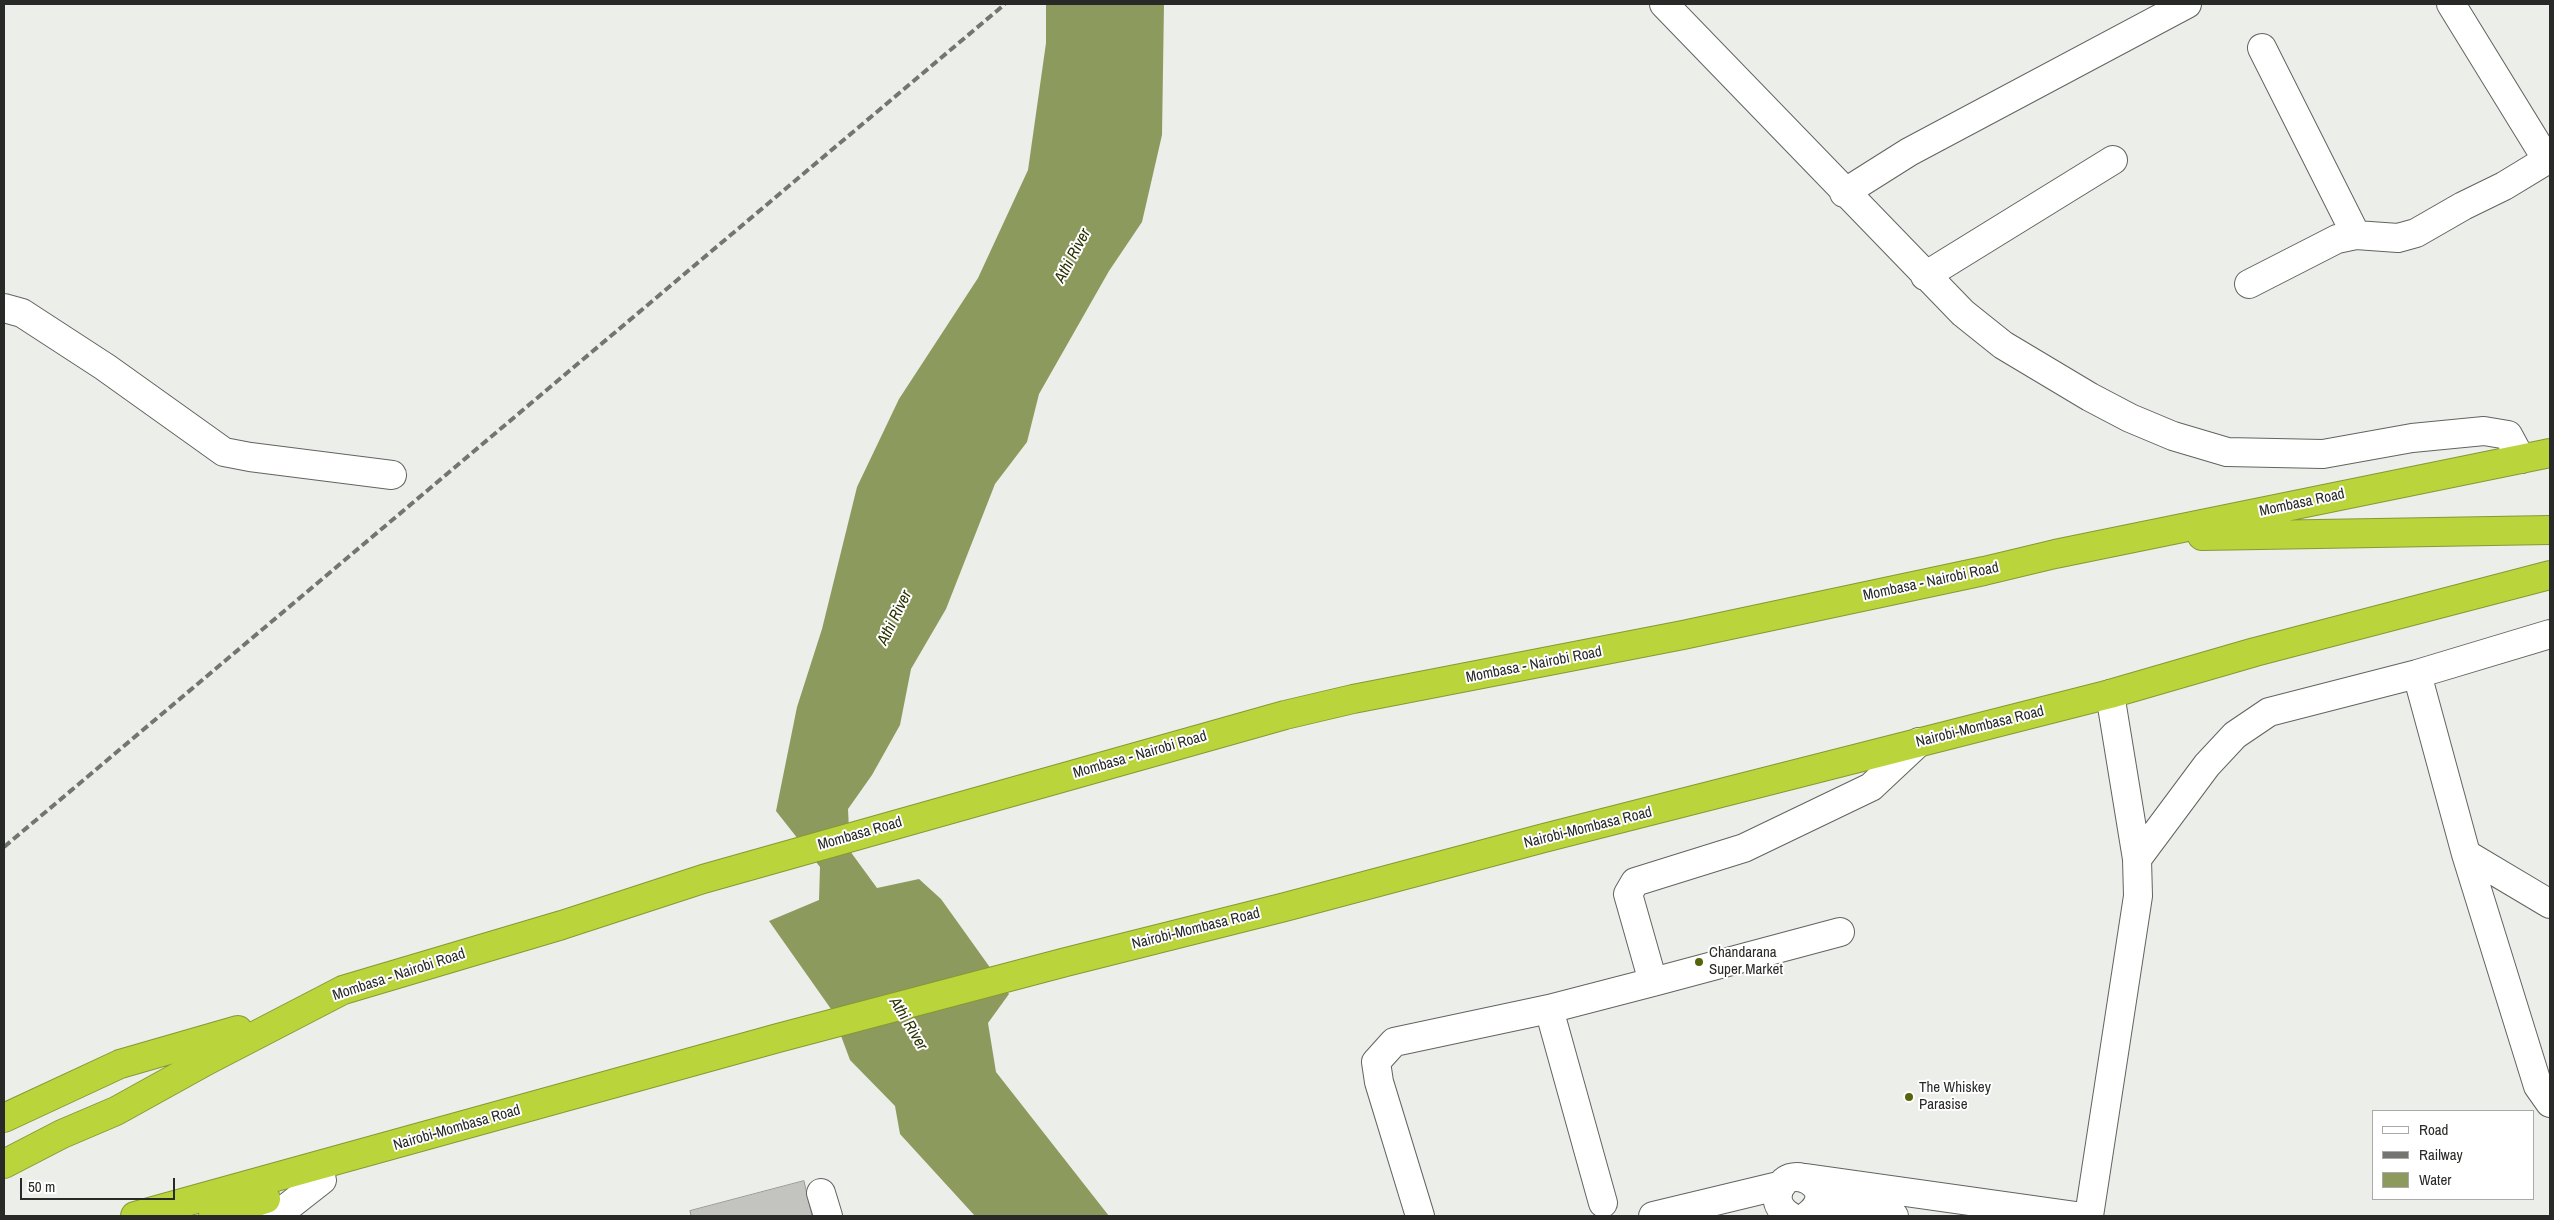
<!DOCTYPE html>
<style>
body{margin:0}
#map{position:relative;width:2554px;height:1220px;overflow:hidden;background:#eceee9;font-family:"Archivo Narrow",sans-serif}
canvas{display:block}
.frame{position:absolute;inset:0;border:5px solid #292927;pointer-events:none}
.legend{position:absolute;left:2372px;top:1110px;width:162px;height:90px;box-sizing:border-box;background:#fff;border:1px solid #a9a9a9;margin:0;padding:6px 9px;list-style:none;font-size:15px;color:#292927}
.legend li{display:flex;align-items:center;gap:10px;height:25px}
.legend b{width:25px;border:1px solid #a9a9a9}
.scale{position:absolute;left:20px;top:1178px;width:155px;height:22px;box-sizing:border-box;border:2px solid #292927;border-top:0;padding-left:6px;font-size:15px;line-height:18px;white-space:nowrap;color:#292927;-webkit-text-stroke:4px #fff;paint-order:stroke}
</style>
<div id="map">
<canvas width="2554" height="1220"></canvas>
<div class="frame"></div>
<ul class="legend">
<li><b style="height:6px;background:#fff"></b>Road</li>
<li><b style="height:6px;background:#747571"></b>Railway</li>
<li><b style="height:14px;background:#8d9a5d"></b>Water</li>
</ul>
<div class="scale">50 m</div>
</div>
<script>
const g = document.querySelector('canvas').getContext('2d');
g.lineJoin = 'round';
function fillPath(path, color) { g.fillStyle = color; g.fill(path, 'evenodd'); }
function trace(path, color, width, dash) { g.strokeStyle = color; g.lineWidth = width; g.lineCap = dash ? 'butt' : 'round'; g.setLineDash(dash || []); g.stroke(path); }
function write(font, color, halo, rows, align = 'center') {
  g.font = font + ' "Archivo Narrow",sans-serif'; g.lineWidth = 4; g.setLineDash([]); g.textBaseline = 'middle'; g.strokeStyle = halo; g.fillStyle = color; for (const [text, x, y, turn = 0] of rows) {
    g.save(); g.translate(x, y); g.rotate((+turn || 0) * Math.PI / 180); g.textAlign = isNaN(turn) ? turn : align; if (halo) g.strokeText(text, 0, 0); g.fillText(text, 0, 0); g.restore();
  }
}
fillPath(new Path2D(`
 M1046,4h118l-2,131 -20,87 -33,49 -70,123 -12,48 -32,42 -49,125 -35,60 -11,56 -28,50 -24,34 2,42 27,37 42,-9 22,20 68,95 -21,29 8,49 113,144h-134l-75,-82 -5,-28 -45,-46 -19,-51 -62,-88 50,-21 1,-33 -44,-56 21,-104 25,-78 35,-142 42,-88 79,-121 50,-108 18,-127z`), '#8d9a5d');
const building = new Path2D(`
 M804,1181l8,35h-121l-1,-5z`);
fillPath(building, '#c3c4bf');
trace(building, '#999a95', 1);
const minor = new Path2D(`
 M1664,4l299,309 40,32 87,52 40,21 43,18 54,16 96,2 89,-16 72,-7 24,4 13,24
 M2451,4l96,156
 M2262,48l94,187
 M1844,193l65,-41 278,-148
 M1925,276l188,-116
 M2249,284l88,-45 19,-4 42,3 18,-5 47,-27 41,-20 46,-28
 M4,308l18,5 83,54 119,85 26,5 142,18
 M2417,674l49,180 72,232 12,17
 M2466,854l84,50
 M2137,859l70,-94 28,-30 34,-23 148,-38 133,-40
 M1840,932l-187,50 -25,-88 7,-12 109,-34 127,-61 48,-45
 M1549,1009l54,194
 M1806,1178l270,38
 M821,1193l7,23
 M1819,1204l75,12
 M276,1216l46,-36
 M1420,1216l-41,-134 -3,-20 18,-20 155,-33 104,-27
 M1653,1216l129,-31
 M1790,1216c-8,-5 -14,-12 -12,-22 6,-37 67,-6 29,22
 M2089,1216l49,-320 -1,-37 -27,-165`);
const highway = new Path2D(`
 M2202,536l348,-6
 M4,1118l116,-54 118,-34
 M4,1164l58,-30 54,-23 92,-51 135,-70 219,-65 141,-46 582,-164 68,-16 330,-64 301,-64 71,-17 495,-101
 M135,1216l643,-178 288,-76 219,-55 259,-69 566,-144 145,-42 295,-77
 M213,1216l53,-17`);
trace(minor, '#62645f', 30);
trace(highway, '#879834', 30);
trace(minor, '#fff', 28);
trace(highway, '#bad43b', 28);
trace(new Path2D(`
 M4,847l1001,-843`), '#747571', 4, [8, 4]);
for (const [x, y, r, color] of [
 [1699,962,5,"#576409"],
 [1909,1097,5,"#576409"]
]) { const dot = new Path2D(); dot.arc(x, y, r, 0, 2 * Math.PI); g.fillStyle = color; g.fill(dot); trace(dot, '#fff', 2); }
write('15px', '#292927', '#fff', [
 ["Mombasa Road",2302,503,-12],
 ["Mombasa - Nairobi Road",1931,582,-12],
 ["Mombasa - Nairobi Road",1534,665,-11],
 ["Nairobi-Mombasa Road",1980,727,-14],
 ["Mombasa - Nairobi Road",1140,755,-16],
 ["Nairobi-Mombasa Road",1588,828,-14],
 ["Mombasa Road",860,834,-16],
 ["Nairobi-Mombasa Road",1196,929,-14],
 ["Mombasa - Nairobi Road",399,975,-18],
 ["Nairobi-Mombasa Road",457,1128,-16]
]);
write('15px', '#292927', '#fff', [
 ["Chandarana",1709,953],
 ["Super Market",1709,970],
 ["The Whiskey",1919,1088],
 ["Parasise",1919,1105]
], 'left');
write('italic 16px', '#2a3201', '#fff', [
 ["Athi River",1073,256,-62],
 ["Athi River",895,618,-64],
 ["Athi River",908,1024,59]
]);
</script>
